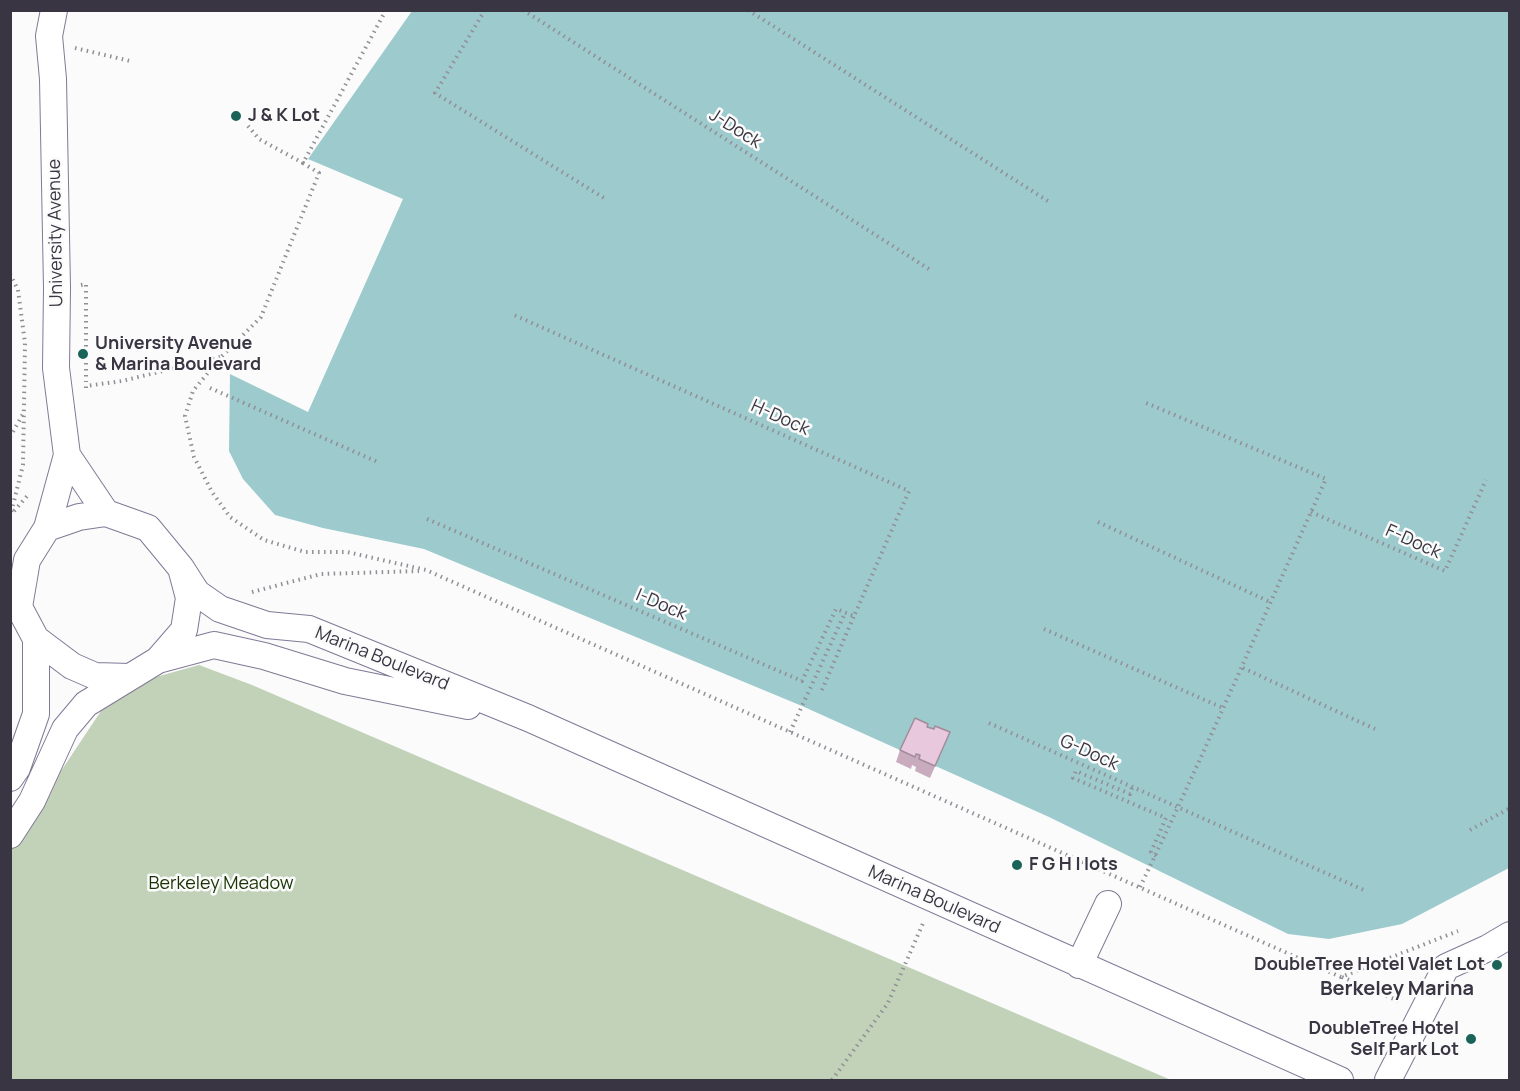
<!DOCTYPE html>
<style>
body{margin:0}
#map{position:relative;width:1520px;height:1091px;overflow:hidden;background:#fbfbfb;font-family:Manrope,sans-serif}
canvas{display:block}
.frame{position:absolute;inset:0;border:12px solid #393542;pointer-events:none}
</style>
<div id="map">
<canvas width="1520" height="1091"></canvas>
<div class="frame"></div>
</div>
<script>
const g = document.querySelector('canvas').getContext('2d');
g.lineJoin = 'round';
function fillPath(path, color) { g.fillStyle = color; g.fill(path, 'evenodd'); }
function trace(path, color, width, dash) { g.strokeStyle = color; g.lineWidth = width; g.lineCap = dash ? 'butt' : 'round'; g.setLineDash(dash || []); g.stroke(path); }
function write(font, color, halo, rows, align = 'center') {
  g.font = font + ' Manrope,sans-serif'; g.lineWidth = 5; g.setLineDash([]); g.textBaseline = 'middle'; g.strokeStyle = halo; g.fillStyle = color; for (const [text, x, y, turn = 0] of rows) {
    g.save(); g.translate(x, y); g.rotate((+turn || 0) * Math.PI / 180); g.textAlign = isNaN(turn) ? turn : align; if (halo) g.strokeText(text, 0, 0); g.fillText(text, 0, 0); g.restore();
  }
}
fillPath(new Path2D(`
 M199,665l53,20 919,395h-1160v-234l94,-141 29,-22z`), '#c1d2b8');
fillPath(new Path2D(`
 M412,11h1097v857l-107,56 -73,15 -41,-5 -239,-117 -247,-111 -378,-157 -101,-21 -48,-13 -32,-36 -14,-28 1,-77 78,38 95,-213 -95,-40z`), '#9dcacd');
const minor = new Path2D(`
 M54,10l-5,26 4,43 4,209 -1,80 11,87 -20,73 -20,32 -8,47 17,32 36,27 23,10 35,1
 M67,455l39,58
 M181,568l16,25 23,16 47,16 42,4 219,89 812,362
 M158,660l56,-15 50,11 81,25 123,25
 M10,778l7,-10 19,-54v-75
 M10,835l22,-34 33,-72 21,-25 72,-44 26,-30 5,-32 -8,-30 -33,-40 -42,-15 -27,4 -32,11
 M1079,965l29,-61
 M1388,1080l58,-113 42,-19 22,-13`);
trace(minor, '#827996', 28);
trace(new Path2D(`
 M386,10l-83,153 16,10 -58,144 -40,40 -28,34 -8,25 9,41 18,35 18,25 34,23 41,12h42l79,18 915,407 117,-46
 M485,10l-50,83 169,105
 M523,10l409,261
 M748,10l303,193
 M75,48l55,13
 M248,126l11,13 44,24
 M10,274l8,16 7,53 -2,122 -13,52
 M81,285l5,-1v98
 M86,388v-2l36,-5 98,-24
 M210,388l170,75
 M10,437l13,-23
 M14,511l15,-17
 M1311,512l134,59 41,-91
 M427,519l375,162 34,-72 18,7 55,-125 -395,-176
 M1098,522l172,80
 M252,592l69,-18 98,-3
 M1044,629l179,79
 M1243,668l132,61
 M822,690l32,-74
 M989,723l377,168
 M790,732l55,-119
 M1132,788l-2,6 -54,-23 -3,7 93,40 -15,34 5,4
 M1470,830l40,-22
 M1140,887c65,-134 124,-272 186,-408l-182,-77
 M1342,977l59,25
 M832,1080l56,-77 36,-82`), '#918f96', 4, [1.5, 4.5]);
trace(minor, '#fff', 26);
fillPath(new Path2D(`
 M927,727l7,2 16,3 -20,46 -15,-7 1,-4 -4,-2 -1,4 -15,-7 4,-12z`), '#c8acbd');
const building = new Path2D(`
 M915,718l13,6 -1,3 7,2 1,-3 15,6 -15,34 -16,-7 1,-4 -4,-1 -1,3 -15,-7z`);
fillPath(building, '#e8c8dc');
trace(building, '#a28c9a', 1.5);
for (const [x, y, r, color] of [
 [236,116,6,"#1a6359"],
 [83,354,6,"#1a6359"],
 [1017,865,6,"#1a6359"],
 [1497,965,6,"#1a6359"],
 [1471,1039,6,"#1a6359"]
]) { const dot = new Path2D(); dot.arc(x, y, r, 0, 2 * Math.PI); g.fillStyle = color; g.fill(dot); trace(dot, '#fbfbfb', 2); }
write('bold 18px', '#393542', '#fbfbfb', [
 ["J & K Lot",248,116],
 ["University Avenue",95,344],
 ["& Marina Boulevard",95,365],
 ["F G H I lots",1029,865],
 ["DoubleTree Hotel Valet Lot",1485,965,"right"],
 ["DoubleTree Hotel",1459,1029,"right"],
 ["Self Park Lot",1459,1050,"right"]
], 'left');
write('18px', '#393542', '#fbfbfb', [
 ["J-Dock",735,129,32],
 ["University Avenue",56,233,-91],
 ["H-Dock",780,418,24],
 ["F-Dock",1413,542,24],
 ["I-Dock",661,605,23],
 ["Marina Boulevard",382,659,22],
 ["G-Dock",1089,753,24],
 ["Marina Boulevard",934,900,24]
]);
write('18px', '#193305', '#fbfbfb', [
 ["Berkeley Meadow",221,884]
]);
write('bold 20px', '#393542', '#fbfbfb', [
 ["Berkeley Marina",1397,989]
]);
</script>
